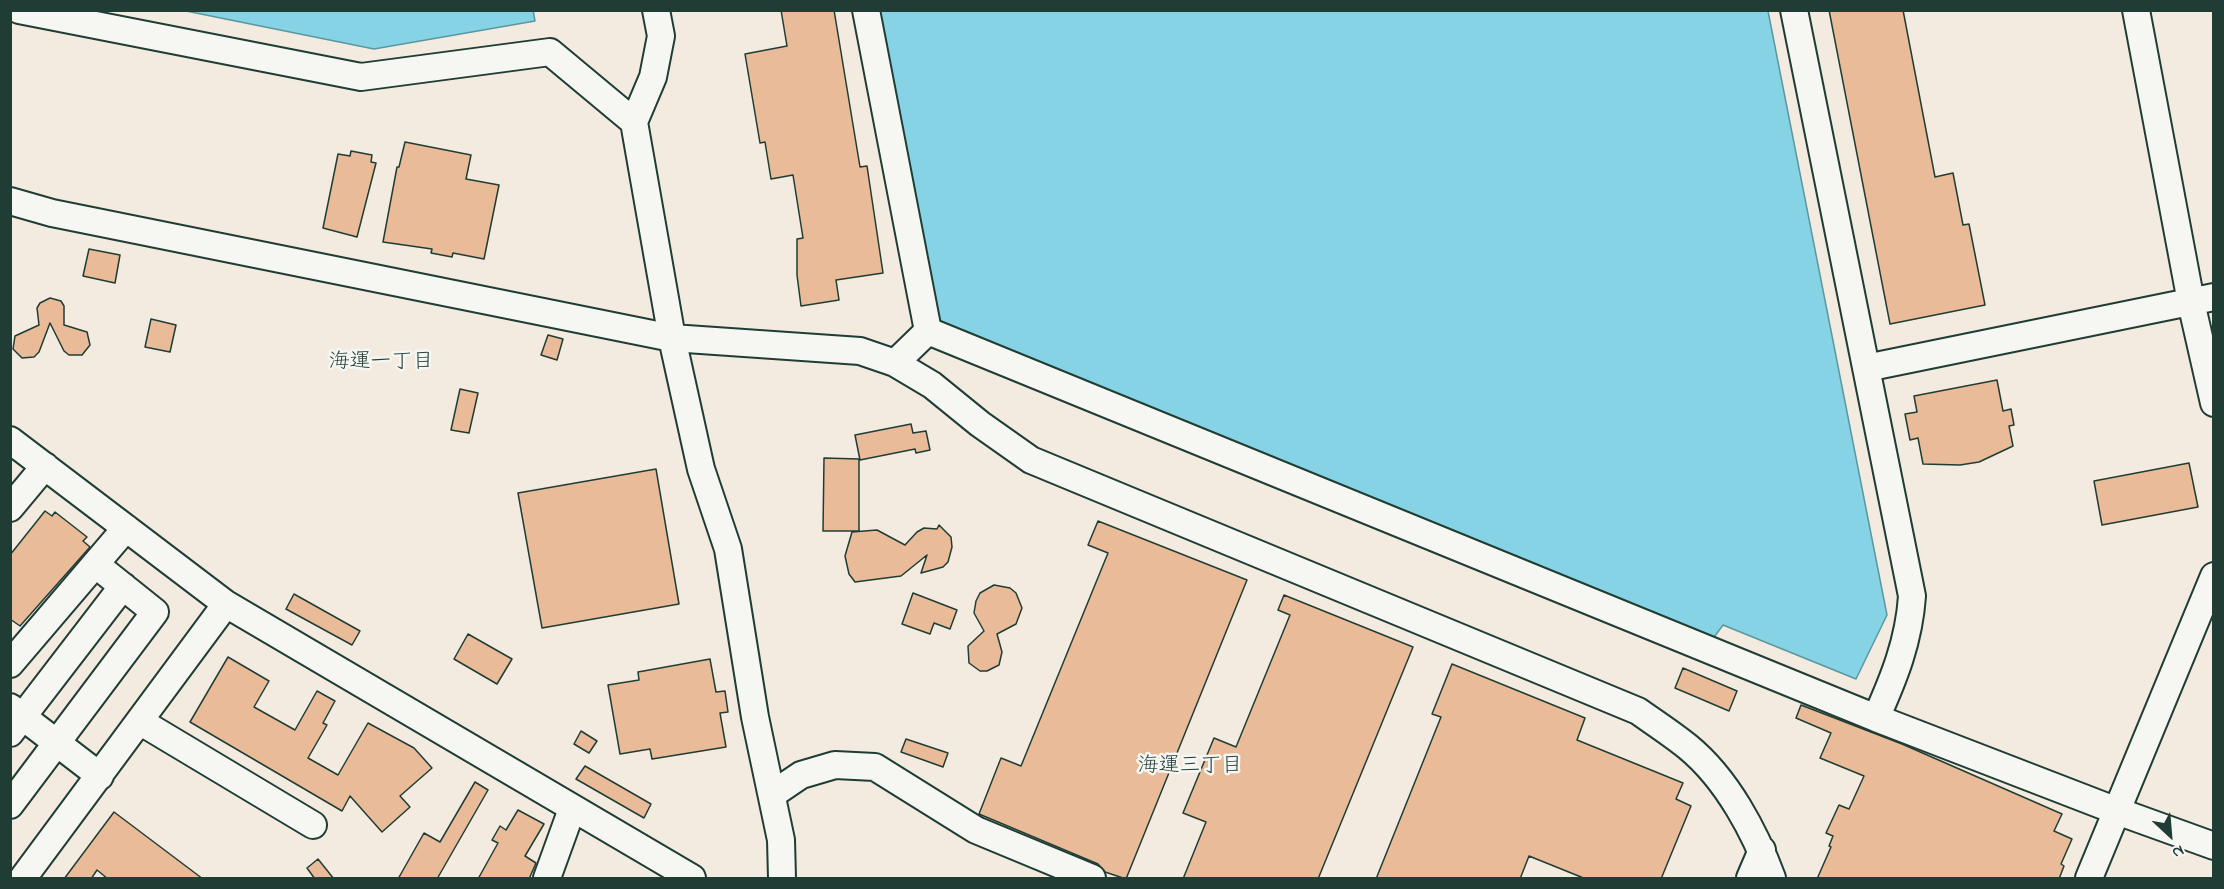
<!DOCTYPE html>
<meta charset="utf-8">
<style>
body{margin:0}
#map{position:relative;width:2224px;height:889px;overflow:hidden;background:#f3eae0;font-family:"Indie Flower",sans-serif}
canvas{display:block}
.frame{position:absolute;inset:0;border:12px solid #1f3d34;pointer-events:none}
.north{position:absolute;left:2140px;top:805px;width:60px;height:60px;-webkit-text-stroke:4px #f6f6f2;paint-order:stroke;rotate:154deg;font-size:16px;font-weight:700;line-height:24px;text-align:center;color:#1f3d34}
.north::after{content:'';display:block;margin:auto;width:21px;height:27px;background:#1f3d34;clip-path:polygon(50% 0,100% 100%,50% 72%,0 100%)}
</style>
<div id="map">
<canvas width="2224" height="889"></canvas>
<div class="frame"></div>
<div class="north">N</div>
</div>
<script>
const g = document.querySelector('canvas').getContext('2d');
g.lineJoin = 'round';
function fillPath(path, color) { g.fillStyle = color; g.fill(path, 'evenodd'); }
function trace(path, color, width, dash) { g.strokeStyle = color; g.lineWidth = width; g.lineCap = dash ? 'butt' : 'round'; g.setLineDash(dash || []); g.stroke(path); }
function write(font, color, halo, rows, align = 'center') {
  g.font = font + ' "Indie Flower","Klee One",sans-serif'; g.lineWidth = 5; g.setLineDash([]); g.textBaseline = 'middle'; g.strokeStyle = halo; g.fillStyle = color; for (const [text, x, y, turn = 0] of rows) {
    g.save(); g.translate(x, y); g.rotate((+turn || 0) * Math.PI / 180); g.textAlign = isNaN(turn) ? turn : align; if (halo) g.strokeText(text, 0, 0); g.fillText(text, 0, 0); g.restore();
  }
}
const water = new Path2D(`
 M533,10l2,11 -161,28 -188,-38z
 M877,11h891l119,604 -31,64 -133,-54 -11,15 -777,-316z`);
fillPath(water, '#85d3e4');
trace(water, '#5c979e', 1.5);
const building = new Path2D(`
 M781,10h53l26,157 7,-1 16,107 -47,7 3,20 -38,6 -4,-31v-36l6,-1 -10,-63 -22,4 -6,-37 -5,1 -15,-89 42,-8z
 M1829,10h74l32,167 18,-4 10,52 6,-1 16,81 -95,19z
 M405,142l66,13 -5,24 33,6 -15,74 -31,-6 -1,4 -21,-4 1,-4 -49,-7 14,-75h2z
 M351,151l21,4 -1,7 5,1 -19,74 -34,-9 15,-74 12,2z
 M89,249l31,6 -5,28 -32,-7z
 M50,298l11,3 3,5v19l23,7 3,13 -8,10h-13l-5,-4 -14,-28 -11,29 -5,5 -12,1 -9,-9 2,-13 24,-11 -2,-17 3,-5z
 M151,319l25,6 -6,27 -25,-5z
 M548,335l15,4 -6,21 -16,-5z
 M1997,380l6,31 8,-2 3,16 -5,1 4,20 -34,16 -19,3 -37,-1 -5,-26 -8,2 -5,-26 12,-2 -3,-16z
 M460,389l18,4 -9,40 -18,-3z
 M911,424l2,9 13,-2 4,19 -14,3 -1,-4 -55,11 -5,-25z
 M824,458l35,1v72h-36z
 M2189,463l9,44 -96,18 -8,-44z
 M656,469l23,135 -137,24 -24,-135z
 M45,511l7,5 3,-4 32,25 -4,4 7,6 -70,79 -10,-7v-64z
 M1098,521l149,59 -121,299 -21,-7 -7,-8 -119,-50 22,-56 20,8 87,-213 -20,-8z
 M939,525l12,12 1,10 -4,15 -5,5 -22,6 6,-18 -26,21 -46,6 -6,-8 -4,-18 7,-24 25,-2 28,15 12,-13 7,-4 13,1z
 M994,585l16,3 6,5 6,15 -6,16 -19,10 5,18 -3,13 -12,6h-7l-11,-8 -1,-17 16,-15 -10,-18 2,-12 4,-8z
 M913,593l44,17 -7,19 -16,-6 -4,11 -28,-10z
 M294,594l66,37 -8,14 -66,-36z
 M1284,595l129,52 -95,232h-135l23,-57 -23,-9 31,-75 22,9 54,-132 -12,-5z
 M468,634l44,25 -15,25 -43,-25z
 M228,657l41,24 -15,26 41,23 22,-39 18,10 -12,22 4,2 -19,33 30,17 30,-52 46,25 18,20 -32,28 10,11 -28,25 -32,-36 -8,15 -152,-89z
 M710,659l6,33 9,-1 3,21 -8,1 6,34 -74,12 -2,-10 -30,5 -12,-69 31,-5 -1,-8z
 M1452,664l133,54 -8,22 106,43 -7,16 15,7 -30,73h-75l-57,-23 -9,23h-144l65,-162 -9,-3z
 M1683,668l54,23 -8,20 -54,-23z
 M1801,705l101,39 160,70 -8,17 18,8 -11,25 3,2 -5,13h-242l14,-32 -2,-1 4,-10 -7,-3 13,-28 10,4 15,-33 -44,-18 11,-25 -35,-15z
 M581,731l16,10 -8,12 -15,-9z
 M906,739l42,14 -5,14 -42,-15z
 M585,766l66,38 -7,14 -68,-39z
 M475,782l13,8 -51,89h-39l26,-46 16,9z
 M518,810l26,14 -19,32 11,7 -7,16h-51l20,-36 -6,-3 8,-14 6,4z
 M114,812l89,67h-95l-11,-9 -6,9h-27z
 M318,859l16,20h-19l-8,-11z`);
fillPath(building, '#e9bb99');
trace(building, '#1f3d34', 1.5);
const minor = new Path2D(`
 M19,10l342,67 189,-25 84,70
 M656,10l5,26 -8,41 -19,45 38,216 29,131 27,80 27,168 26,123 1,38
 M866,10l62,321 948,387
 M1794,10l118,586c-3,45 -18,82 -36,122l241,93 97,35
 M2136,10l55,292 23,101
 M10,201l42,12 620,125 188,13 35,12 37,22 48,39 51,36 607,251c17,12 34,23 50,36 39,32 67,85 84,131
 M895,363l33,-32
 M1866,368l348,-71
 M10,440l216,164 466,274
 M10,508l35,-42
 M10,664l116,-136
 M10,707l90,69
 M141,722l172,103
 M10,733l113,-147
 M773,794l28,-19 34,-10 40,2 101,63 116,48
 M10,805l145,-193 -60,-48
 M23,878l203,-274
 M547,878l25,-69
 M1750,878l12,-28
 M2089,878l125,-302`);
trace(minor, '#1f3d34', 30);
trace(minor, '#f6f6f2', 26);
write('21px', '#1f3d34', '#f6f6f2', [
 ["海運一丁目",381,364],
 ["海運三丁目",1190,768]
]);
</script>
